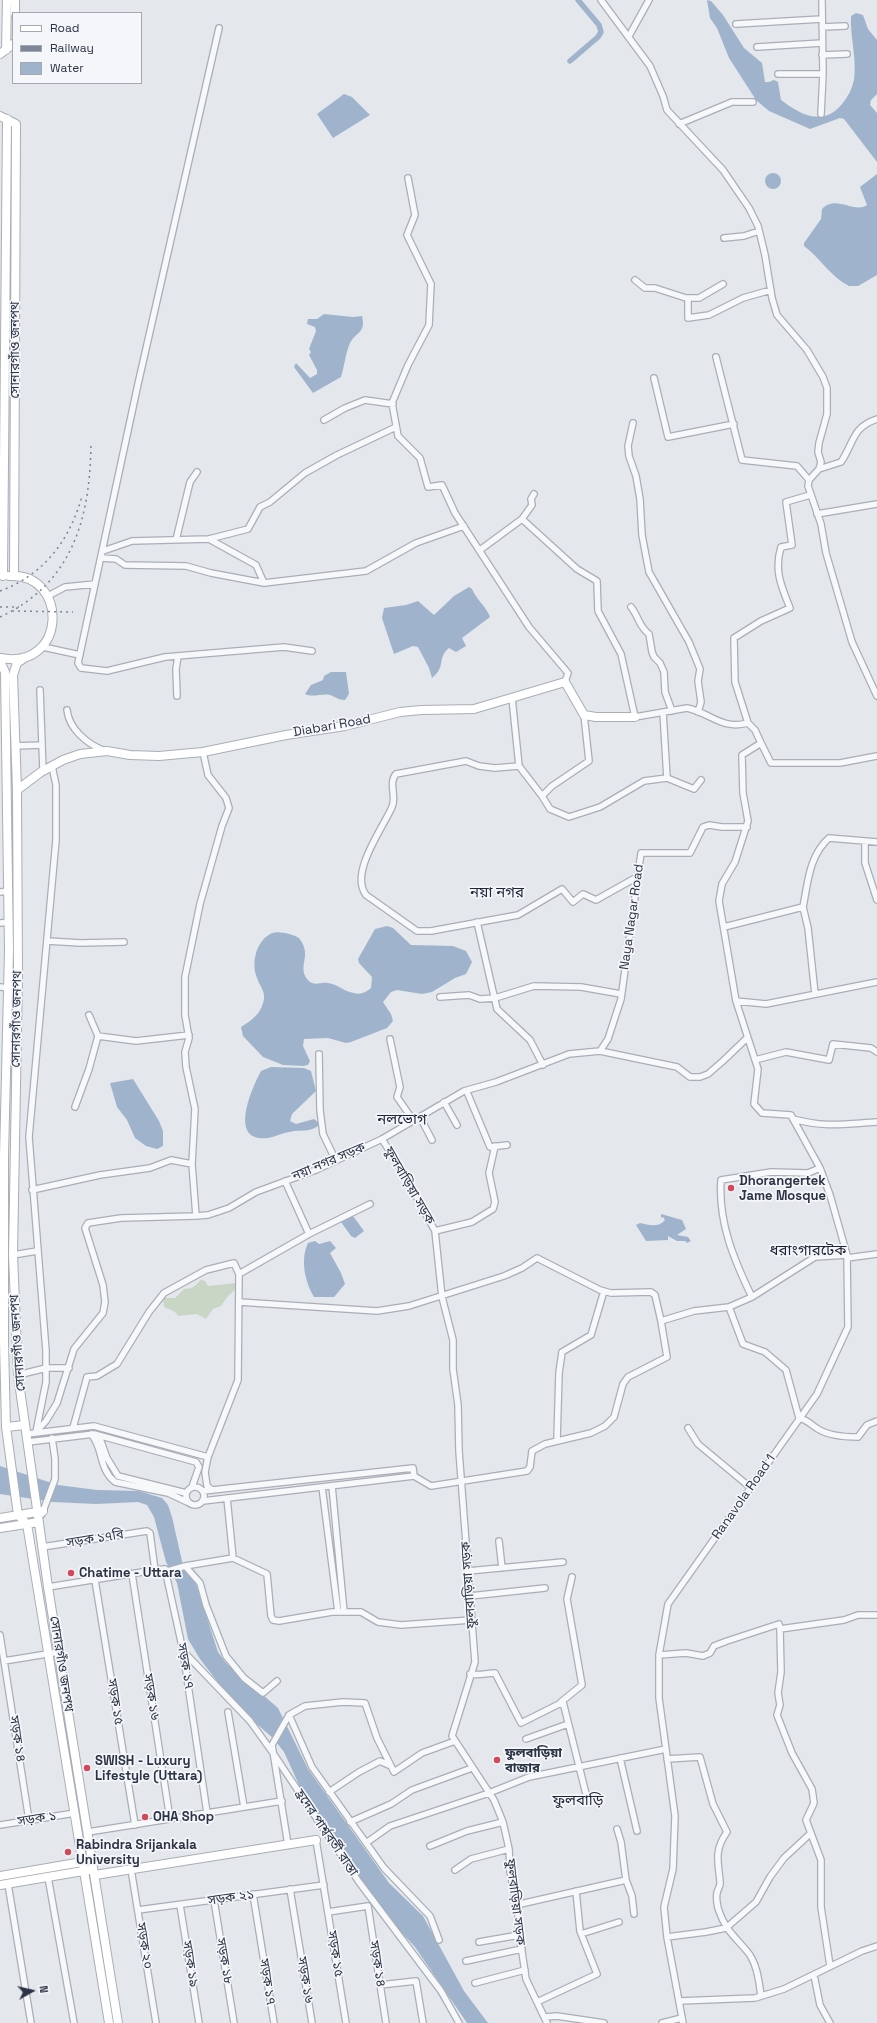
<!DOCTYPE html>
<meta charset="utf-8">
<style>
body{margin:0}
#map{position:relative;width:877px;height:2023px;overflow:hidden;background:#e4e7ec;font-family:"Space Grotesk",sans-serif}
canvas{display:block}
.legend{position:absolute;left:12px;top:12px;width:130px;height:72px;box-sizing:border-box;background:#f4f6f9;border:1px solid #a4a8b1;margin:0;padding:5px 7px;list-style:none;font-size:12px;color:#2b3445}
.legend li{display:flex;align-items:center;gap:8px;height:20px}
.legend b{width:20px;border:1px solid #a4a8b1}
.north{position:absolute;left:12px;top:1971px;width:40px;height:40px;-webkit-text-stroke:3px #f4f6f9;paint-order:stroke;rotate:82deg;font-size:11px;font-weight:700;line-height:16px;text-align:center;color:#2b3445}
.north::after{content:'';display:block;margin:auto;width:14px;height:18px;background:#2b3445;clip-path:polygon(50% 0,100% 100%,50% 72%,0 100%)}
</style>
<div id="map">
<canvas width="877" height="2023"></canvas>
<ul class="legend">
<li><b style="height:5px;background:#fff"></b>Road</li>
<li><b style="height:5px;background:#7d8696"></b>Railway</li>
<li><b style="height:11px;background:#9fb4cc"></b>Water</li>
</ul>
<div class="north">N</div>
</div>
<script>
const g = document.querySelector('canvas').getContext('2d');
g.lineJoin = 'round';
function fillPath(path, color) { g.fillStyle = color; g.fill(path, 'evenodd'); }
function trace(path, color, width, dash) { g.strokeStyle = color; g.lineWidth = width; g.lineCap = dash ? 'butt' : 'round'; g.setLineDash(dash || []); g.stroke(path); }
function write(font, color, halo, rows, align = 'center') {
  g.font = font + ' "Space Grotesk","Noto Sans Bengali",sans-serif'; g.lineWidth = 3.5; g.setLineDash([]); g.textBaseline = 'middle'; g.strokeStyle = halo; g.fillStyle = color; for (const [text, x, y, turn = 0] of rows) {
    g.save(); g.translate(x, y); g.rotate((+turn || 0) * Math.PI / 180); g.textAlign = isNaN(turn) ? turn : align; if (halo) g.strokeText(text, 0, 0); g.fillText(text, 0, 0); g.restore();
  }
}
fillPath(new Path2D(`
 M201,1280l4,1 3,5 28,-3 1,5 -9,8 -7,10 -8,3 -7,10 -9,-5 -19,2 -3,-4 -11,-5 -1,-9h12l9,-9 8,-1z`), '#c9d6c5');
fillPath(new Path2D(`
 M707,0l4,1 12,14 21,33 18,15 3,19h4l5,-2 4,2 3,18c20,15 42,27 61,4 6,-7 10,-15 12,-24 3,-21 -4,-43 -3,-64l5,-3 7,2 5,14 9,11v54l-6,6 -1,5 7,8v49l-33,-43 -4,-1 -30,11 -41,-18 -13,-11 -27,-42 -12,-30 -7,-10z
 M344,94l8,3 18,18 -37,23 -16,-24z
 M765 181a8 8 0 1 1 16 0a8 8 0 1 1-16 0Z
 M877,174v101l-19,11h-9c-18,-9 -29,-28 -45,-40v-3l17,-24 1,-10c14,-15 32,5 45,-4l-7,-18z
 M324,314l29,3 9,-1c4,17 -5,15 -12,27 -4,8 -6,25 -9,34l-28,16 -19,-26 2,-4 14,15 7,-4v-4l-8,-15 2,-3 -2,-3 7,-18 -1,-4 -8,-3 1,-5h9z
 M469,587l3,2c4,10 16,20 18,28l-28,21 4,8 -10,6 -7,-4c-13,11 -2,18 -17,30l-3,-10 -11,-21 -5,-1 -19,8 -12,-36 2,-10 22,-3 12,-4 16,14 20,-19z
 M331,672h15l3,22 -4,6c-7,0 -9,-3 -15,-5 -8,-2 -17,3 -25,-1l6,-9 12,-5 1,-4z
 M387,926l6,2 18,17 42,1 13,5 6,11 -6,12 -11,4 -23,14 -10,2 -25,-4 -6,2 -8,10 8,12 2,7 -6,7 -36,14 -5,1 -18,-5 -24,1 -1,7 7,15 -2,4 -5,1 -20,-1 -20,-8 -20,-21 -2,-9c9,-6 19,-12 22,-24 4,-10 -3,-16 -6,-25 -6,-15 -1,-36 13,-44 8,-4 21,0 29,4 14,18 -2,27 8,41 6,8 13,3 21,4 9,1 17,9 26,10 7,2 12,-1 17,-5l1,-11 -13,-14 -1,-4 17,-30z
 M271,1067l33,1 7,3 5,20 -24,23 -2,7 6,3 18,-5 5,4 -1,3c-10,7 -18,3 -29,6 -7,1 -14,5 -21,6 -41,5 -16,-50 -7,-67z
 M133,1079l26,42 4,10v15l-6,3 -11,-3 -11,-8 -8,-18 -10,-13 -7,-24z
 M661,1214l21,6 4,9 -9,6 11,2 3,4 -4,2 -2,-2h-8l-9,-5v4l-22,1 -10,-16 4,-2c9,2 18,5 25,-3l-2,-3 -2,1z
 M353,1216l11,15 -9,7 -4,-2 -10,-14z
 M315,1241l4,3 11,-3 6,7 -6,5 11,20 4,11 -11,13h-20c-9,-15 -14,-37 -6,-54z
 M0,1466l58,19 39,5 42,1 23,7 6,7 4,12 12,53 11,11 23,71 8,11 52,45 30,61 81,114 34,33 41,75 24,32h-21l-52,-76 -25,-27 -41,-57 -49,-76 -16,-35 -11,-14 -21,-18 -22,-22 -30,-39 -12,-20 -11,-56 -11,-21 -12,-45 -7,-12 -9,-3 -42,2 -43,-2 -53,-8z`), '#9fb4cc');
trace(new Path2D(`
 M570,61l28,-24 3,-5 -2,-7 -21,-25`), '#9fb4cc', 5.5);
const street = new Path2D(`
 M601,0l49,66 13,30 4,14 56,60 26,38 9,18 7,29 7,43 5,17 30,35 16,27 4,11v26l-8,29 -1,9 3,10 -2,7 -10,11 -1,6 13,38 5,29 26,89 25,54
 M736,24l86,-5
 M822,27l23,-1
 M219,28l-81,356 -60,279 3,5 26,3 58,-14 119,-10 28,4
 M629,36l20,-36
 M757,47l65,-4
 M822,55l25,-1
 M778,74h45
 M821,114l2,-40 -1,-74
 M679,124l53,-22h21
 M408,178l7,37 -8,20 24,49 -2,41 -21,40 -16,38 6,33 22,22 8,29 14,-2 13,28 74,114 39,46 -3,9
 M724,238l20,-2 15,-5
 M635,280l10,8h10l31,10h13l24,-14
 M688,298v20l21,-3 34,-17 28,-8
 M716,357l26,103 55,6 12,14
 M654,378l14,59 66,-13
 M324,420l21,-12 20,-8 28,4
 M633,423l-5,23 1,10 7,20 4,23 2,36 7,37 40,70 11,27 -2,12 3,21 -3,10
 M819,469l22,-7c13,-19 11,-35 36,-43
 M817,514l60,-10
 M522,519l55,50 20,12 1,30 23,43 14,63 52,-9c24,5 34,22 61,15l7,7 6,13 -19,12 1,38 5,28 -13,41 -13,22 -3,17 17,100 22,68 -4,35 8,9 29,2 2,4 27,49 10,27 17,60 1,72 -31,67 -149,210 -9,51v43l16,118 -2,53 -9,38 3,30 16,86
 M209,539l47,26 8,18
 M176,540l14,-58 7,-10
 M480,550l42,-31 10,-14 -1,-6 3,-5
 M103,551l29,-10 77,-2 39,-10 12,-22 10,-5 35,-29 32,-18 59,-28
 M101,558l15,1 9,6 61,1 25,7 53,10 102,-12 50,-28 48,-17
 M48,596l17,-9 30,-3
 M631,607c8,10 8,20 18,27l3,18 2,5 6,6 4,9 1,20 7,19
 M43,647l37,8
 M40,690l3,81
 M177,696l-1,-27 2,-13
 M512,698l7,68
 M67,710c2,19 20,34 38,41
 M584,715l5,46 -37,25 -10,10 -23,-30 -24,2 -16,-2 -13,-5 -70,13c-8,9 1,23 -4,33 -9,21 -43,66 -26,88l51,36h14l87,-16 44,-26 11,13 10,-8 13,6 41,-23
 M748,723l-13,-41 -1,-44 27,-17 29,-13c-9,-22 -16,-38 -9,-61l11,-2 -6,-43 24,-7
 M761,743l10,20h69l37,-7
 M15,746l27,-1
 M667,778l27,11 7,-9
 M542,796l8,13 19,8 31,-10 44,-26 23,-3 -4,-66
 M865,842v21l12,37
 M0,892l9,-1
 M803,907l5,21 7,66
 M477,922l20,87 33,31 13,25
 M0,923l9,-1
 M724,927l79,-20c5,-25 6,-51 26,-69l48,4
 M47,941l34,2 43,-1
 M0,987l9,1
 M440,997l29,-2 11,4 15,-1 39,-12 47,1 40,7
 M736,1001l30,3 111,-22
 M89,1015l9,21
 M390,1039l10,48 -3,10 16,23
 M600,1051l8,-12 13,-40 20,-146h49l13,-26 6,-2 13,2h25
 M319,1054l1,56 3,24 13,27
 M755,1060l31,-8 43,8 4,-16 38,4 6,4
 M467,1092l23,55 17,-2
 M444,1102l13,23
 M75,1107l14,-38 9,-33 38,5 53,-6
 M420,1117l12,23
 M793,1119c33,9 51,5 84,3
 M382,1139l27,44 26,48 7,66 11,43v29l5,36 1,46 16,211 -23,74 42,64 9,22 6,27 1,22 9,49 -1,5 8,54 21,44
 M32,1190l68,-15 50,-7 21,-8 21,4
 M196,1216l-4,-52 3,-55 -9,-42 -1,-15 4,-14 -4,-23v-38l15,-73 22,-78 7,-18 -3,-10 -18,-23 -5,-23
 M435,1231l37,-9 21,-13 2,-7 -6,-29 6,-27
 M309,1234l61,-30
 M13,1255l24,-4
 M847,1258l30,-4
 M752,1297c-18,-37 -34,-75 -31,-117l50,-8 37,1 12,-5
 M239,1302l138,9 32,-5 95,-30 18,-8 15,-10 63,32 11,3 40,-1 4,3 6,26
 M729,1307l14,37 22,8 21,18 13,48c9,2 12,7 19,11 11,7 27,8 40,8l9,-12 10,-4
 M18,1375l28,-7h23
 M73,1428l14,-51 10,-1 20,-12 32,-52 15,-19 42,-23 28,-7 5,11
 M688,1428l10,16 53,44
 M36,1432l10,-11 11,-18 17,-54 29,-36 2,-11 -2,-17 -18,-57 3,-5 33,-5 75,-2 12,-1 21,-7 27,-16 60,-22 66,-31 82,-48 32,-9 73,-28 31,-3 77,16 13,10h10l8,-3 15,-13 24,-23
 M36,1432l10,-50v-31l-17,-214 27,-297v-55l-4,-19
 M27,1434l67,-8 114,31
 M91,1434c13,15 7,34 24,48l53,11 19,9
 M99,1436l8,22 11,18 68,17
 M557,1440l2,-67 3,-21 29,-17 13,-44
 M28,1442l66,-8 102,28 3,5 -7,20
 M332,1486l12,126
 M186 1496a9 9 0 1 1 18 0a9 9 0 1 1-18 0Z
 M322,1487l16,125
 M212,1490l-5,-4 -2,-14 3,-15 30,-77 1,-106 70,-40 -24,-53
 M203,1491l210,-23 1,8
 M227,1498l6,60 34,16 4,42 2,4 6,1 53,-9h29l17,10 23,3 70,-5
 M203,1501l211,-25 17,10 96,-15 3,-4 2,-16 13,-7 46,-11 14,-7 9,-9 9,-33 5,-7 39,-20 -6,-36 33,-10 35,-4 23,-10 63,-40 32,-2
 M42,1514l13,-35v-20l-3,-21
 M499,1541l3,27
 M42,1547l105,-16 3,2 5,37 10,-1 18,82 24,162
 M233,1558l-48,8 15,17 6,22 20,51 18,22 19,15 14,-12
 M165,1569l3,2 17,-5
 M468,1571l95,-9
 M132,1574l38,245
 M95,1580l40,245
 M48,1587l107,-17
 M470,1596l75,-8
 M780,1629l1,43 -3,21 2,12 -3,10 15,38 20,36 2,14 -8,17 15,40v47l9,59
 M0,1635l29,185
 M183,1651l67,70 23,32 86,129 82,109 18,32
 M659,1655l27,-2 17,3 7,-3 4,-7 13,-5 52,-17 1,5 64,-9 14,-5h19
 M4,1661l55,-9
 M470,1674c10,2 16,-1 25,-1l26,50 42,-21 25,100
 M561,1702l21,-17 -15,-86 5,-22
 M228,1712l16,95
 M289,1715l23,52 72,101 46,48 9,24
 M526,1739l42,-15
 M620,1758l17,73
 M667,1759l33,-2 13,47 14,28c-13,18 -9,29 -7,49 1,5 -2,7 -3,12 -1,4 0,13 2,18 6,18 15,25 27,39 11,12 13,31 15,46
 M329,1792l30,-20 21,-11 11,5
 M350,1822l41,-18 21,-14 60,-22
 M0,1825l75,-12
 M88,1832l194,-31
 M316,1840l30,183
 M366,1843l24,-17 99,-33 40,-16 137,-28
 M288,1845l-16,-100 17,-30 16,-9 38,-4 22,1 12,35 17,34 28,-19 33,-12
 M430,1846l37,-15 36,-9
 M131,1869l25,154
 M455,1870l16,-11 38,-10
 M48,1877l26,146
 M626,1880l6,16 2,18
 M8,1884l23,139
 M290,1889l22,134
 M253,1894l21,129
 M214,1900l20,123
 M180,1905l19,118
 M516,1905l110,-25 -5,-38 -4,-13
 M138,1910l186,-25
 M328,1912l40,-6 18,117
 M581,1934l38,-12
 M667,1937l39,-5 20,-4 30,-26 14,-25 14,-19 27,-25
 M479,1942l40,-7
 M466,1961l56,-12
 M814,1975l6,30 10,18
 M475,1983l50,-13
 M380,1985l36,-4 7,42
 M679,2001l76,-3 29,-9 78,-38 15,-5
 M537,2002l60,-28 -17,-43 -4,-40
 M545,2017l12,-1 47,7
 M662,2023l20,-5`);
const secondary = new Path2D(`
 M15,13v-13
 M6,50l1,-50
 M0,54l13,-10
 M0,116l16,8 -2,452
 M3,576l4,-457
 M0,658c68,13 69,-86 9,-82
 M23,659l-6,4 -4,12 4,115 1,184 -5,281 5,120 30,212 70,436
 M0,661l5,11 4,278 -5,206v186l2,85 12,88 9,9 82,499
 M17,790l24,-18 22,-12 17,-6 27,-3 23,4 29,1 44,-4 83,-17 59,-9 55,-14 21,-2 53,-1 91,-27 19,33 12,2h39
 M6,1427l19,-2
 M0,1518l43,-7
 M0,1528l39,-6
 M95,1875l221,-35
 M0,1876l88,-15
 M0,1885l89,-15`);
trace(street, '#a9aeb7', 8);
trace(secondary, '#a9aeb7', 10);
trace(street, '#f7f8fa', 5.5);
trace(secondary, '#fff', 8);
trace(new Path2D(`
 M0,591c44,-16 70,-51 82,-95
 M0,607h19
 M12,611l61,1
 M0,617c73,-34 90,-99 91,-173`), '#7d8696', 1.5, [2, 4]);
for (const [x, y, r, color] of [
 [731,1188,4,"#d1495b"],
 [71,1573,4,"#d1495b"],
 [497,1760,4,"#d1495b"],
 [87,1768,4,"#d1495b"],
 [145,1817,4,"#d1495b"],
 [68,1852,4,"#d1495b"]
]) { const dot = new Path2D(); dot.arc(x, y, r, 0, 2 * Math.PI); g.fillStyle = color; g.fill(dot); trace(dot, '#f4f6f9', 1.5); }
write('13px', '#2b3445', '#f4f6f9', [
 ["সোনারগাঁও জনপথ",15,350,-90],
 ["Diabari Road",332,726,-10],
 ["Naya Nagar Road",632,917,-82],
 ["সোনারগাঁও জনপথ",17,1019,-89],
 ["নয়া নগর সড়ক",329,1162,-23],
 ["ফুলবাড়িয়া সড়ক",409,1186,60],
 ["সোনারগাঁও জনপথ",18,1343,-94],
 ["Ranavola Road 1",744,1497,-55],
 ["সড়ক ১৭বি",95,1539,-9],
 ["ফুলবাড়িয়া সড়ক",469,1585,-94],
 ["সোনারগাঁও জনপথ",61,1664,81],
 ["সড়ক ১৭",185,1666,80],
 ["সড়ক ১৬",151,1697,81],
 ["সড়ক ১৫",115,1702,81],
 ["সড়ক ১৪",17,1739,81],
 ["সড়ক ১",37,1819,-9],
 ["হ্রদের পার্শ্ববর্তী রাস্তা",326,1833,56],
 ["সড়ক ২১",231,1898,-8],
 ["ফুলবাড়িয়া সড়ক",515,1902,83],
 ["সড়ক ২০",144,1946,81],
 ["সড়ক ১৫",335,1954,81],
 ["সড়ক ১৮",224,1961,80],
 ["সড়ক ১৯",190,1964,81],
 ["সড়ক ১৪",377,1964,81],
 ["সড়ক ১৬",305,1980,81],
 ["সড়ক ১৭",267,1982,81]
]);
write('bold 13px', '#2b3445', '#f4f6f9', [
 ["Dhorangertek",739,1181],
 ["Jame Mosque",739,1196],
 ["Chatime - Uttara",79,1573],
 ["ফুলবাড়িয়া",505,1753],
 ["বাজার",505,1768],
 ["SWISH - Luxury",95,1761],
 ["Lifestyle (Uttara)",95,1776],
 ["OHA Shop",153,1817],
 ["Rabindra Srijankala",76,1845],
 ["University",76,1860]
], 'left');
write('15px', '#1d2536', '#f4f6f9', [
 ["নয়া নগর",497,893],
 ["নলভোগ",402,1120],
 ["ধরাংগারটেক",808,1251],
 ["ফুলবাড়ি",578,1801]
]);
</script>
